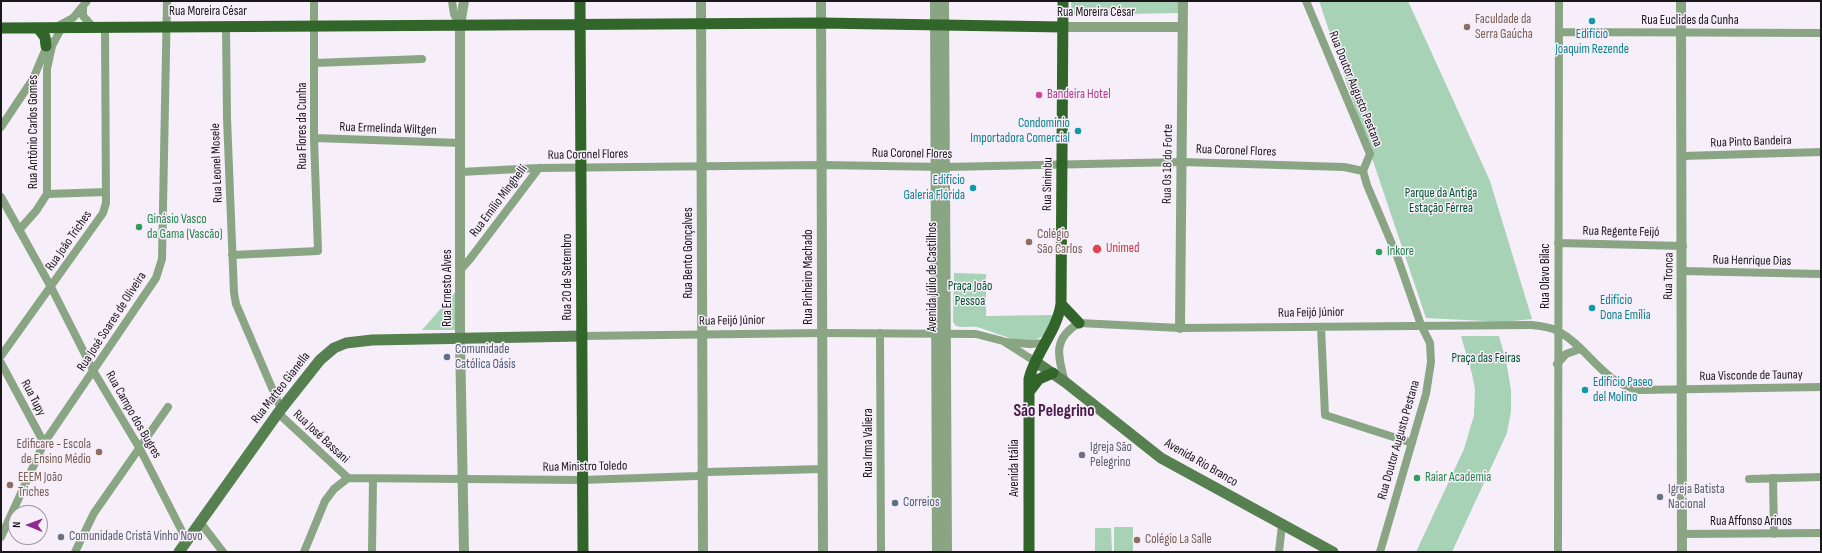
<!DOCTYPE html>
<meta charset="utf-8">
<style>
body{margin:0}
#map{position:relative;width:1822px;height:553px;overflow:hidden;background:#f6eef9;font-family:"Sofia Sans Condensed",sans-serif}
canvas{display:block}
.frame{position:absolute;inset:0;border:2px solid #1a171b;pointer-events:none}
.north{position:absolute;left:8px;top:505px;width:40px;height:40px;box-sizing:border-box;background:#f6eef9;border:1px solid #9e98a0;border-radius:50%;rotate:271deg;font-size:11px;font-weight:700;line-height:16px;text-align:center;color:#1a171b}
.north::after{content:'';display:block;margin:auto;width:14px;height:18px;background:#8f298f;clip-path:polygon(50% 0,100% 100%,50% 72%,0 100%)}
</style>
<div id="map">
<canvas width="1822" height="553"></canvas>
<div class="frame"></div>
<div class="north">N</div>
</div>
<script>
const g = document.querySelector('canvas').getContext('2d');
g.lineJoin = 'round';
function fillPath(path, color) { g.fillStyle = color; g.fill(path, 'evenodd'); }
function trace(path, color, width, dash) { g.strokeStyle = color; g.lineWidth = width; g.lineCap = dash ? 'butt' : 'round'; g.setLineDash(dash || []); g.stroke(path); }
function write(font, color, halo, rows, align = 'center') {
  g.font = font + ' "Sofia Sans Condensed",sans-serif'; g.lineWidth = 3; g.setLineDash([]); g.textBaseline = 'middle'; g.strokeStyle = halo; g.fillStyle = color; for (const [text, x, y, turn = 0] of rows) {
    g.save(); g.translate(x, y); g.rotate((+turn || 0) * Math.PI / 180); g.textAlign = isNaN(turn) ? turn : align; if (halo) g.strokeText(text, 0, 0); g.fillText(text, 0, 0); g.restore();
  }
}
fillPath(new Path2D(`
 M1071,1h108l1,12 -108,2z
 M1319,1h89l82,180 42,138 -28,3 -78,-4z
 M954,273l32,1v42l66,-1c0,7 -1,9 -4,15 -14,23 -52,2 -71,-3 -7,-1 -14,1 -21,-1l-3,-4z
 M456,291v39h-34z
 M1461,336h38l7,24 5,30v21l-4,22 -55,119h-36l48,-103 10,-34 1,-26 -3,-15z
 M1114,527h19v25h-19z
 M1095,528h16l1,24h-17z`), '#a8d2b6');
trace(new Path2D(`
 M452,1l2,13 6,11
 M1306,1l64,153 -7,17 4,14 30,71 24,69 9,18 1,19 -5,32 -46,158
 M83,6v10l10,11
 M56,27l17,-9 14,-17
 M226,27l1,91 7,175 2,11 45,105
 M1559,32l262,1
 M315,63l107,-4
 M1,127l32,-48 16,-38
 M314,138l147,5
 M1682,156l139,-4
 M460,172l79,-4 283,-3 123,2 237,-5 162,5 19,4
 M47,194l59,-2
 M1,197l50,90 43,85 46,77 47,92
 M19,230l17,-19 11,-17v-125l5,-23 10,-19
 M1558,243l125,3
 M232,255l86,-4 -4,-113v-137
 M462,268l8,-9 69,-91
 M1682,271l139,3
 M1321,327l4,88 87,28
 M880,333l1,219
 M582,336l240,-3 154,1 27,7 33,21
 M1006,342l24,2 16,-1
 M1,356l102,-143 3,-10 -1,-176
 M1,363l43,80
 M1557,364l9,-10 14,-5
 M1065,382c-7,-26 -13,-43 14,-59l101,5 351,-3c9,1 19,2 27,6 30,16 45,53 81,59l182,-3
 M278,413l70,65
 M348,478l234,2 115,-4 10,-4 115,-3
 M1773,478l1,56
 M1749,479l72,-2
 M200,522l23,30
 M1682,534l139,-1
 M1,537l43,-94 112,-165 6,-19 5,-258
 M75,552l19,-39 74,-106
 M304,552l21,-51 9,-12 14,-11
 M372,552l1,-73
 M1279,552l3,-27
 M1558,552l1,-551`), '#89a584', 8);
trace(new Path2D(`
 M701,1l2,551
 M821,1l2,551
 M935,1l2,551
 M944,1l3,551
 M1681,1l1,551
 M1063,27h120
 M1180,328l3,-327
 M464,552l-4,-214v-313l4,-24`), '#89a584', 10);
trace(new Path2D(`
 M1036,362l29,20 96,76 172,94
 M179,552l99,-139 42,-53 14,-12 12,-5 26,-3 210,-4`), '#578050', 11);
trace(new Path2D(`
 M580,1l3,551
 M1,28l820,-5 242,4
 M38,28l7,9 1,9
 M1061,304l18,19
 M1029,392l10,-13 14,-6
 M1029,552v-173c6,-26 28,-48 32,-75l2,-303`), '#316529', 11);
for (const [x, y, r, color] of [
 [1592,21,4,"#0f9aa8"],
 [1467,27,4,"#8d6e63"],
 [1039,95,4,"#d1479c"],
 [1078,131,4,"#0f9aa8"],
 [973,188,4,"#0f9aa8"],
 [139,227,4,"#2e9e5b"],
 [1029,242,4,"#8d6e63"],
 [1097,249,5,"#e0444e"],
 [1379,252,4,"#2e9e5b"],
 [1592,308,4,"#0f9aa8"],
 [447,357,4,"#5c6f8a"],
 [1585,390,4,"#0f9aa8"],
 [99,452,4,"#8d6e63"],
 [1082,455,4,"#6b7280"],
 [1417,478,4,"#2e9e5b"],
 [10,485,4,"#8d6e63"],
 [1660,497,4,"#6b7280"],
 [895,503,4,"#5c6f8a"],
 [61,537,4,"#6b7280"],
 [1137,540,4,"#8d6e63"]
]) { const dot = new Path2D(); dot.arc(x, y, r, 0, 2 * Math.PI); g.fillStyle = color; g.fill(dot); trace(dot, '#f6eef9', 1.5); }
write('13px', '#1a171b', '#f6eef9', [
 ["Rua Moreira César",208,12],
 ["Rua Moreira César",1096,13],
 ["Rua Euclides da Cunha",1690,21],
 ["Rua Doutor Augusto Pestana",1355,89,68],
 ["Rua Flores da Cunha",303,126,-90],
 ["Rua Ermelinda Wiltgen",388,129,2],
 ["Rua Antônio Carlos Gomes",34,132,-90],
 ["Rua Pinto Bandeira",1751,142,-2],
 ["Rua Coronel Flores",1236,151,2],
 ["Rua Coronel Flores",912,154,1],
 ["Rua Coronel Flores",588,155,-1],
 ["Rua Leonel Mosele",217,163,-92],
 ["Rua Os 18 do Forte",1168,164,-89],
 ["Rua Sinimbu",1048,184,-89],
 ["Rua Emílio Minghelli",499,201,-53],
 ["Rua Regente Feijó",1621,232,1],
 ["Rua João Triches",69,241,-55],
 ["Rua Bento Gonçalves",689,253,-90],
 ["Rua Henrique Dias",1752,261,1],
 ["Rua Olavo Bilac",1546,276,-90],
 ["Rua Tronca",1669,276,-89],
 ["Rua 20 de Setembro",568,277,-90],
 ["Rua Pinheiro Machado",809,277,-90],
 ["Avenida Júlio de Castilhos",933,277,-90],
 ["Rua Ernesto Alves",448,288,-90],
 ["Rua Feijó Júnior",1311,313,-1],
 ["Rua Feijó Júnior",732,321,-1],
 ["Rua José Soares de Oliveira",112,322,-57],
 ["Rua Visconde de Taunay",1751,376,-1],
 ["Rua Matteo Gianella",281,388,-52],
 ["Rua Tupy",33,398,62],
 ["Rua Campo dos Bugres",133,415,60],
 ["Rua José Bassani",321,437,43],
 ["Rua Doutor Augusto Pestana",1399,440,-74],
 ["Rua Irma Valiera",869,443,-90],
 ["Avenida Rio Branco",1201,463,30],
 ["Rua Ministro Toledo",585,467,-1],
 ["Avenida Itália",1015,468,-90],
 ["Rua Affonso Arinos",1751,522]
]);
write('13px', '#785e54', '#f6eef9', [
 ["Faculdade da",1475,20],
 ["Serra Gaúcha",1475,35],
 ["Colégio",1037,235],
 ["São Carlos",1037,250],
 ["Edificare - Escola",91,445,"right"],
 ["de Ensino Médio",91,460,"right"],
 ["EEEM João",18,478],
 ["Triches",18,493],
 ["Colégio La Salle",1145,540]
], 'left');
write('13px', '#0d838f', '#f6eef9', [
 ["Edifício",1592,35,"center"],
 ["Joaquim Rezende",1592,50,"center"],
 ["Condomínio",1070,124],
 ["Importadora Comercial",1070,139],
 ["Edifício",965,181],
 ["Galeria Flórida",965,196],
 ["Edifício",1600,301,"left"],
 ["Dona Emília",1600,316,"left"],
 ["Edifício Paseo",1593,383,"left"],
 ["del Molino",1593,398,"left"]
], 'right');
write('13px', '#b23c85', '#f6eef9', [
 ["Bandeira Hotel",1047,95]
], 'left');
write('13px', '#00532d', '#f6eef9', [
 ["Parque da Antiga",1441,194],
 ["Estação Férrea",1441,209],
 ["Praça João",970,287],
 ["Pessoa",970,302],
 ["Praça das Feiras",1486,359]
]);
write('13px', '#27864d', '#f6eef9', [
 ["Ginásio Vasco",147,220],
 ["da Gama (Vascão)",147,235],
 ["Inkore",1387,252],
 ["Raiar Academia",1425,478]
], 'left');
write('13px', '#be3a42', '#f6eef9', [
 ["Unimed",1106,249]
], 'left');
write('13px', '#4e5e75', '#f6eef9', [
 ["Comunidade",455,350],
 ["Católica Oásis",455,365],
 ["Correios",903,503]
], 'left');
write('13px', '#5b616d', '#f6eef9', [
 ["Igreja São",1090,448],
 ["Pelegrino",1090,463],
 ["Igreja Batista",1668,490],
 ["Nacional",1668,505],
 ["Comunidade Cristã Vinho Novo",69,537]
], 'left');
write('bold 17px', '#491949', '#f6eef9', [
 ["São Pelegrino",1054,412]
]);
</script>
